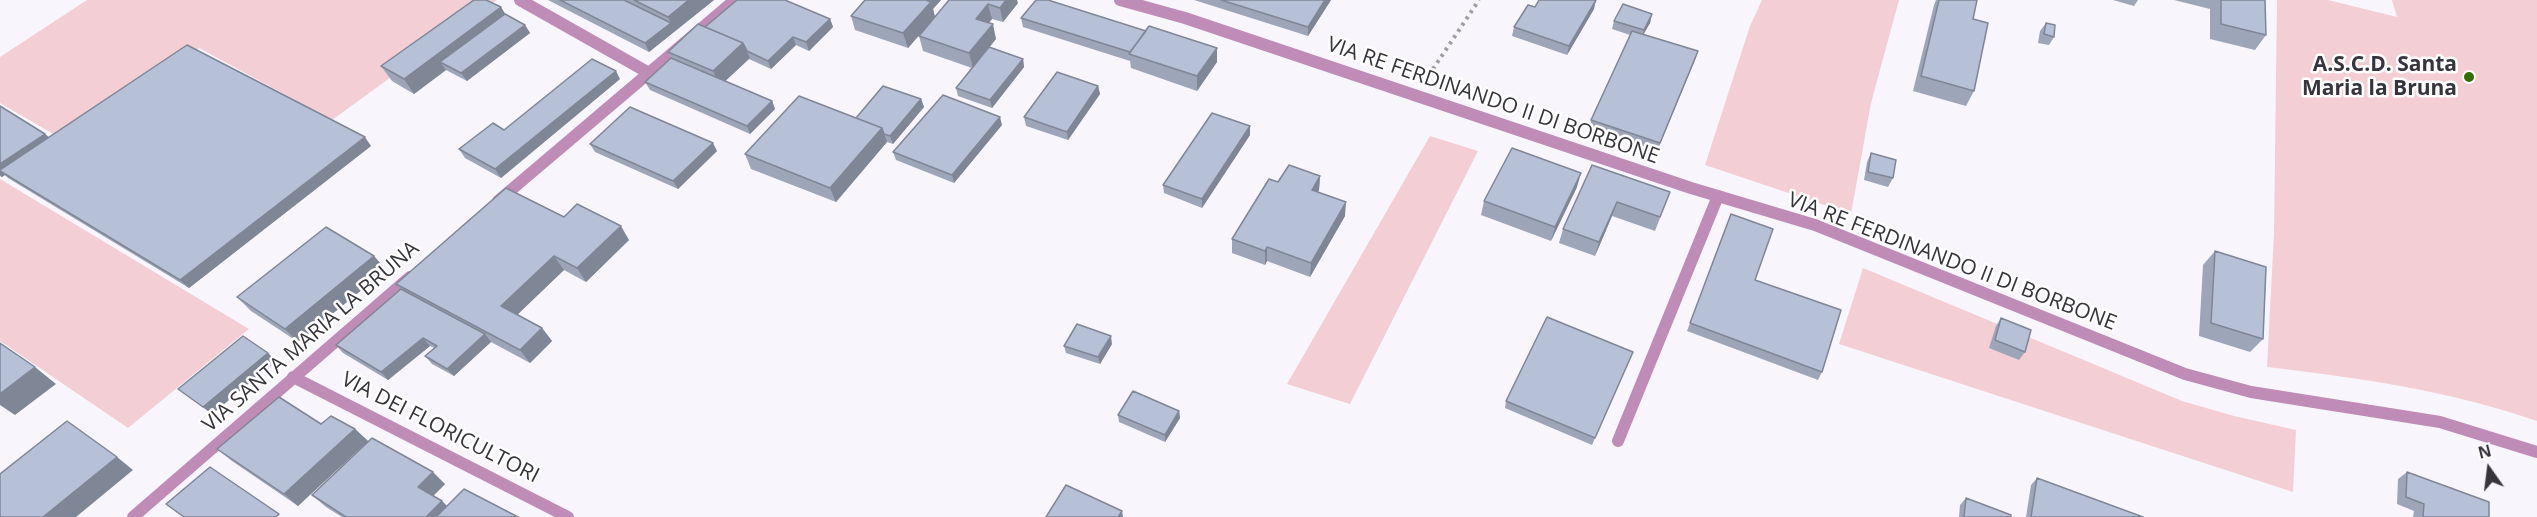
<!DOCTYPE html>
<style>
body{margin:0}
#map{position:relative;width:2537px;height:517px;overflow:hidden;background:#f8f6fc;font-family:"Open Sans",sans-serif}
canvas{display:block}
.north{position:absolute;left:2459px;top:439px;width:60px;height:60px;-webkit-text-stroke:4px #fff;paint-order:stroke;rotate:346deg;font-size:16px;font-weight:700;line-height:24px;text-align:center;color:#37343d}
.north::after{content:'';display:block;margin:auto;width:21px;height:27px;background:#37343d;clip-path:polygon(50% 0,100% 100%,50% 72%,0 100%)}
</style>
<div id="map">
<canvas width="2537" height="517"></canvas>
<div class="north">N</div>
</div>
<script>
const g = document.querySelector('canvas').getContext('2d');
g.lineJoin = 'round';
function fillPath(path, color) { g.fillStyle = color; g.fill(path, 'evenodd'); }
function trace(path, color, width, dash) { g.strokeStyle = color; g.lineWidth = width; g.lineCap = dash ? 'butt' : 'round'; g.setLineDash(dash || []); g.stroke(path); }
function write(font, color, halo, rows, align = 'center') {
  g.font = font + ' "Open Sans",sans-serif'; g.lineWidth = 5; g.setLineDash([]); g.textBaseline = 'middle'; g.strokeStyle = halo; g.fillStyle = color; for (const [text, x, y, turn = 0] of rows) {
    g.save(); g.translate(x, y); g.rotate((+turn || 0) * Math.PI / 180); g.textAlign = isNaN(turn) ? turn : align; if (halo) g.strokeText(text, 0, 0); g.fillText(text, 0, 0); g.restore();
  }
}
fillPath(new Path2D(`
 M87,0h410l-165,120 -133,-72 -139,90 -60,-35v-46z
 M1762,0h137l-28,103 -20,111 -146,-49 45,-139z
 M2277,0h51l69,17 -5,-17h145v421c-90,-31 -177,-43 -270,-54l7,-134z
 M1430,136l48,15 -128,253 -63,-20z
 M0,179l249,150 -121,99 -128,-87z
 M1863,268l319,133 52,15 62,14 -3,62 -454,-148z`), '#f3ced5');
trace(new Path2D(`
 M1433,69l46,-69`), '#a09ea5', 4, [3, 4.5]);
trace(new Path2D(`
 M520,0l129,73
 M1618,441l100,-245`), '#bf8cb7', 12);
trace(new Path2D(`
 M1120,0l65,18 506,170 124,37 370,149 66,18 189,30 97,30
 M498,201l237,-201
 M293,377l275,140
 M133,517l277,-240`), '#bf8cb7', 12);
fillPath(new Path2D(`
 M548,0h76l2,1 -1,-1h89l-65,52z
 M865,0h76l-8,9 2,8 -27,31 -53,-18 -4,-14z
 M949,0l69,3 -15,19 -11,-3 -4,4 8,16 -7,8 34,12 1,8 -32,41 -34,-12 -2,-8 16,-20 -49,-17 -4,-15z
 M1194,0h137l-23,36z
 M1936,0h41l-4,19 1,72 -8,15 -53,-15 21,-86z
 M2113,0h25l-4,6z
 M2174,0h91l1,35 -11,15 -45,-11v-30z
 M501,7l4,7 20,11 5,8 -63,48 -21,-11 -32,24 -22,-13 -11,-15z
 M1535,7l59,2 -27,46 -55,-19 2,-9z
 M1652,14l-2,9 -7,11 52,26 -38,91 -68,-23 2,-8 39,-85 -18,-6 2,-8z
 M1021,18l125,13 71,17v14l-20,29 -66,-23 -1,-7 -107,-34z
 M830,19l3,8 -24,24 -13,-6 -25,24 -22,-10 -24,22 47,20 3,8 -25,25 -100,-44 -5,-8 26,-24 -3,-6 37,-25z
 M2046,23l8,14 -5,8 -11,-2 2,-12z
 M620,79l-119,99 -36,-20 -6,-9z
 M1098,86l2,8 -32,46 -42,-14 -2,-9z
 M921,99l3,8 -31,37 -6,-2 -51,60 -85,-33 -6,-15z
 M0,106l45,28 4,3 322,9 -182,142 -181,-110 -3,-3 -3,2 -2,-1z
 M1002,125l-48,58 -58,-23 -3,-8z
 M1250,126v9l-48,73 -38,-15 -1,-8z
 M590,144l127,7 -39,38 -83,-37z
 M1871,153l22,25 -5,9 -24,-7 3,-18z
 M1592,165l78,27 -15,39 -43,-15 -17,40 -36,-13 4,-14z
 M1320,176l-1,14 -1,2 27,24 -35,61 -43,-16 -2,4 -33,-12v-14l46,-57z
 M1577,187l-26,54 -70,-26 3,-14z
 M1731,214l24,66 67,92 -4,8 -131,-49z
 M564,217l65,23 -43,42 -22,-12 -47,44 25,14 10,13 -22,22 -39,-21 -37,34 -22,-12 -7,-8 9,-8 -4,-2 -42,34 -45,-27 -7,-8 65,-56 -5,-5z
 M2215,251l48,88 -13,13 -51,-16 4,-71z
 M374,256l12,14 -88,72 -47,-31 -14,-14z
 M2001,318l24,34 -6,8 -30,-12 7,-22z
 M1112,344l-12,20 -34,-11 -2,-7z
 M1633,352l-41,93 -87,-37 1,-7z
 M276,361l-64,53 -34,-25z
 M1179,411l1,7 -15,24 -46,-20 -1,-7z
 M321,424l34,5 13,12 77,43 -12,12 9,5 5,5 71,11h-176l-16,-10 -14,-12 54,-52 -68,63 -66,-45 -15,-12z
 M2407,472l82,45h-76l1,-6 -17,-7 1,-25z
 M2037,478l106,39h-117l5,-32z
 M1966,498l45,19h-52l1,-12z`), '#9da5b9');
fillPath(new Path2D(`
 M689,0h25l-65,52 -4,-9 26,-20 -3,-6z
 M924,0h17l-8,9 2,8 -27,31 -5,-15z
 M1006,0h11l1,3 -15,19 -3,-14z
 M1325,0h6l-23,36v-9z
 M1596,0l-2,9 -27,46 2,-9z
 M988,4l4,15 -13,15 -3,-15z
 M501,7l9,15 -70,40 6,8 -32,24 -10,-15z
 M1652,14l-2,9 -9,16 3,-9z
 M830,19l3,8 -24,24 -3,-9z
 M993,24l3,15 -23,29 -4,-15z
 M525,25l5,8 -63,48 -6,-8z
 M793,37l3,8 -25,24 -3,-8z
 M743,43l7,15 -30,28 -7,-15z
 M1217,48v14l-20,29v-15z
 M1698,51l-3,9 -38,91 3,-8z
 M1023,59l1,8 -32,41 -2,-8z
 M616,71l4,8 -119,99 -6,-9z
 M1098,86l2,8 -32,46 -1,-8z
 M921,99l3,8 -31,37 -3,-8z
 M772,101l3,8 -25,25 -3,-8z
 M1000,117l2,8 -48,58 -2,-8z
 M1250,126v9l-48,73v-9z
 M882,128l5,14 -51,60 -6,-14z
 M45,134l9,8 -54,29v-7z
 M365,137l6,9 -182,142 -9,-8z
 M713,143l4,8 -39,38 -5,-8z
 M0,171l5,4 -3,2 -2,-2z
 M1581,173l-4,14 -26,54 4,-14z
 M1320,176l-1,14 -8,14 1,-14z
 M1346,202l-1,14 -35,61 1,-14z
 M1617,202l-5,14 -17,40 4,-14z
 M621,226l8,14 -43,42 -9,-14z
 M1267,247v14l-2,4v-14z
 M374,256l12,14 -88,72 -13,-13z
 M554,256l10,14 -52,50 -11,-14z
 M542,328l10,13 -22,22 -10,-13z
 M485,334l6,8 -37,34 -7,-7z
 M1111,336l1,8 -12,20 -2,-7z
 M423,338l7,8 -42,34 -7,-8z
 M268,353l8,8 -64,53 -9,-7z
 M35,367l21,17 -41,31 -15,-10v-11z
 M1179,411l1,7 -15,24v-7z
 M355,429l13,12 -70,65 -14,-12z
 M117,457l16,13 -57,47h-33z
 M433,472l12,12 -15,15 -12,-12z
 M442,501l12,12 -4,4h-24z
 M1122,511l1,6h-5z`), '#7f8696');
const building = new Path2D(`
 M474,0h12l15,7 -97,72 -23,-13z
 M560,0h64l47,23 -26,20z
 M634,0h55l-21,17z
 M737,0h48l45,19 -24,23 -13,-5 -25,24 -21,-10 -4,-8 -38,-16z
 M865,0h61l5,2 -28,31 -52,-17z
 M949,0h57l-6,8 -12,-4 -12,15 17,5 -24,29 -50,-17z
 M1036,0h12l98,31 -16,21 -109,-34z
 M1221,0h104l-17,27z
 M1539,0h57l-27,46 -55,-19 14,-22 7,2z
 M1939,0h38l-4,19 15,4 -14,68 -53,-15z
 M2221,0h44l1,35 -45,-11z
 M1623,4l29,10 -8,16 -30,-9z
 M505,14l20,11 -64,48 -21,-11z
 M2046,23l9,2 -1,12 -10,-3z
 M698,24l45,19 -30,28 -45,-19z
 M1149,26l68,22 -20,28 -68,-22z
 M1632,31l66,20 -38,92 -69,-23z
 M187,45l178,92 -185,143 -180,-109v-1z
 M989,47l34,12 -33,41 -34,-12z
 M671,58l101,43 -25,25 -102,-44z
 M592,59l24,12 -121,98 -36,-20 34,-26 11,7z
 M1057,72l41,14 -31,46 -43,-15z
 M883,86l38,13 -31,37 -6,-2 -2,-6 -26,-10z
 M943,95l57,22 -48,58 -59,-23z
 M799,96l83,32 -52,60 -85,-34z
 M0,106l45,28 -45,30z
 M630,107l83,36 -40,38 -83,-37z
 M1212,113l38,13 -48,73 -39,-14z
 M1512,148l69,25 -26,54 -71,-26z
 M1871,153l25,7 -3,18 -25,-6z
 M1289,165l31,11 -8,14 34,12 -35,61 -44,-16 -2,4 -33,-12 37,-60 9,3z
 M1592,165l78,27 -10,25 -43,-15 -18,40 -36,-13z
 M506,188l58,29 13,-13 44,22 -44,42 -23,-12 -53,50 41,22 -22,22 -124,-66z
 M1731,214l42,15 -18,51 86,30 -19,62 -132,-49z
 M326,227l48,29 -89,73 -48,-32z
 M2215,251l51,16 -3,72 -52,-16z
 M401,289l84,45 -38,35 -22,-13 12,-10 -14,-8 -42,34 -45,-27z
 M1547,317l86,35 -38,86 -89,-37z
 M2001,318l30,12 -6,22 -30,-12z
 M1077,324l34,12 -13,21 -34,-11z
 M243,336l25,17 -65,54 -25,-18z
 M0,343l35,24 -35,27z
 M1133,391l46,20 -14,24 -47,-20z
 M279,397l42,27 10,-8 24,13 -71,65 -67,-45z
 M67,421l50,36 -74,60h-43v-43z
 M372,438l61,34 -15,15 24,14 -16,16h-80l-34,-22z
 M210,467l69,47 -3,3h-92l-18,-13z
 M2407,472l82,30v15h-66l1,-13 -18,-7z
 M2037,478l106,39h-112z
 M1066,485l56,26 -4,6h-72z
 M464,489l54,28h-82z
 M1966,498l45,17v2h-47z`);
fillPath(building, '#b6c0d7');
trace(building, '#7f8696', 1.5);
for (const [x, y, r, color] of [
 [2469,77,6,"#326f00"]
]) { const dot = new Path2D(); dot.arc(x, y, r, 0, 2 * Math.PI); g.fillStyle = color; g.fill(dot); trace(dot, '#fff', 2); }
write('bold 21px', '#37343d', '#fff', [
 ["A.S.C.D. Santa",2457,65],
 ["Maria la Bruna",2457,89]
], 'right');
write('21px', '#37343d', '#fff', [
 ["VIA RE FERDINANDO II DI BORBONE",1493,101,19],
 ["VIA RE FERDINANDO II DI BORBONE",1952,262,21],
 ["VIA SANTA MARIA LA BRUNA",311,337,-41],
 ["VIA DEI FLORICULTORI",440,428,27]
]);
</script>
